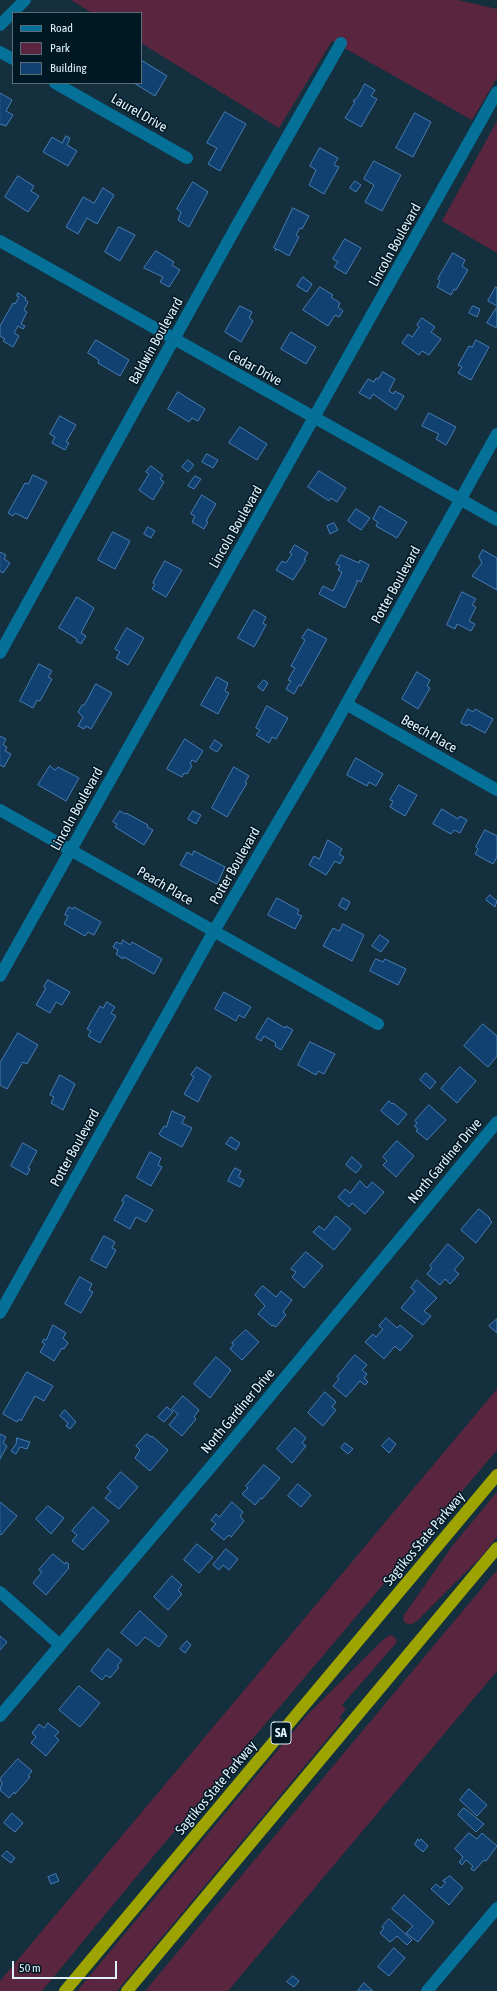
<!DOCTYPE html>
<style>
body{margin:0}
#map{position:relative;width:497px;height:1991px;overflow:hidden;background:#142f3d;font-family:"Asap Condensed",sans-serif}
canvas{display:block}
.legend{position:absolute;left:12px;top:12px;width:130px;height:72px;box-sizing:border-box;background:#001724;border:1px solid #5a6e79;margin:0;padding:5px 7px;list-style:none;font-size:12px;color:#e0f0f9}
.legend li{display:flex;align-items:center;gap:8px;height:20px}
.legend b{width:20px;border:1px solid #5a6e79}
.scale{position:absolute;left:12px;top:1961px;width:105px;height:18px;box-sizing:border-box;border:2px solid #e0f0f9;border-top:0;padding-left:5px;font-size:12px;line-height:14px;white-space:nowrap;color:#e0f0f9;-webkit-text-stroke:3px #001724;paint-order:stroke}
</style>
<div id="map">
<canvas width="497" height="1991"></canvas>
<ul class="legend">
<li><b style="height:5px;background:#057199"></b>Road</li>
<li><b style="height:11px;background:#5a253e"></b>Park</li>
<li><b style="height:11px;background:#114170"></b>Building</li>
</ul>
<div class="scale">50 m</div>
</div>
<script>
const g = document.querySelector('canvas').getContext('2d');
g.lineJoin = 'round';
function fillPath(path, color) { g.fillStyle = color; g.fill(path, 'evenodd'); }
function trace(path, color, width, dash) { g.strokeStyle = color; g.lineWidth = width; g.lineCap = dash ? 'butt' : 'round'; g.setLineDash(dash || []); g.stroke(path); }
function write(font, color, halo, rows, align = 'center') {
  g.font = font + ' "Asap Condensed",sans-serif'; g.lineWidth = 3; g.setLineDash([]); g.textBaseline = 'middle'; g.strokeStyle = halo; g.fillStyle = color; for (const [text, x, y, turn = 0] of rows) {
    g.save(); g.translate(x, y); g.rotate((+turn || 0) * Math.PI / 180); g.textAlign = isNaN(turn) ? turn : align; if (halo) g.strokeText(text, 0, 0); g.fillText(text, 0, 0); g.restore();
  }
}
fillPath(new Path2D(`
 M71,0h387l39,9v69l-25,42 -140,-79 -53,87 -138,-85v-30h-49z
 M497,121v132l-55,-32z
 M497,1389v61l-346,409 -109,132h-42v-10z
 M497,1492v45l-16,20 -64,64c-6,4 -9,5 -14,-1l1,-5 49,-70z
 M497,1570v101l-269,320h-83z
 M390,1635l5,2 2,5 -55,63 4,4 -7,9 4,2 -226,271h-40l230,-276 77,-76z`), '#5a253e');
const building = new Path2D(`
 M141,60l26,16 -12,20 -21,-13h7z
 M365,84l10,6 -4,6 6,3 -16,28 -16,-9 10,-16 -2,-1 4,-3z
 M0,93l12,7 -6,11 7,4 -7,11 -6,-2z
 M225,112l21,12 -26,47 -12,-7 9,-16 -10,-5z
 M415,113l16,9 -18,35 -17,-9z
 M66,136l4,2 -3,7 10,6 -9,15 -25,-14 9,-15 10,6z
 M320,148l18,10 -4,7 5,2 -15,27 -15,-9 7,-15 -6,-4z
 M374,161l27,14 -19,36 -17,-9 9,-17 -10,-6z
 M18,176l16,10 -3,5 8,5 -11,16 -23,-15z
 M355,181l6,4 -5,7 -6,-4z
 M193,182l15,10 -19,35 -11,-7 3,-8 -4,-3z
 M103,188l11,7 -17,29 -10,-6 -9,16 -12,-7 17,-30 11,6z
 M293,208l16,8 -7,13 -2,-1 -4,7 3,2 -10,19 -12,-7 -2,2 1,-2 -2,-1z
 M119,227l16,8 -15,26 -15,-9z
 M345,239l16,9 -15,26 -12,-7 4,-5 -5,-3z
 M156,251l18,11 -2,3 8,5 -11,17 -9,-5 3,-5 -19,-9z
 M453,253l12,7 -3,6 6,4 -12,20 -2,-1 -3,6 -14,-8 3,-6 -2,-2z
 M303,277l9,7 -5,8 -10,-6z
 M320,287l13,8 -2,2 9,6 -2,4 5,4 -4,6 -4,-2 -7,11 -25,-16z
 M496,287l1,1v18l-9,-5z
 M18,293l8,5 -1,2 3,2 -4,8 3,2 -6,12 4,2 -2,3 -5,-3 -4,7 5,3 -6,11 -10,-6 2,-2 -5,-3v-10l13,-23 2,1 4,-7 -2,-1z
 M240,306l12,6 -3,6 4,3 -12,21 -16,-10z
 M473,306l7,3 -3,8 -8,-4z
 M497,307v21l-10,-5z
 M422,318l13,9 -4,5 10,7 -12,16 -7,-4 -3,4 -17,-12 6,-9 4,3 7,-10 -2,-2z
 M291,332l25,15 -10,17 -25,-15z
 M96,340l33,20 -9,16 -22,-13 1,-3 -11,-7z
 M476,340l13,7 -18,33 -13,-7 4,-6 -4,-2 11,-19 3,1z
 M383,372l12,7 -6,12 5,3 1,-3 9,5 -8,14 -23,-16 -3,5 -11,-6 9,-14 6,3 2,-4 2,1z
 M178,392l27,17 -7,12 -6,-3 -3,4 -21,-13z
 M429,413l27,14 -10,18 -10,-6 3,-5 -17,-8z
 M60,416l16,9 -10,17 3,1 -4,7 -13,-7 3,-6 -5,-3z
 M240,427l27,17 -10,16 -28,-17z
 M207,454l11,6 -5,8 -11,-6z
 M188,460l6,5 -6,7 -6,-5z
 M151,466l12,9 -3,4 4,3 -11,18 -14,-10 10,-16 -3,-2z
 M319,471l27,17 -9,14 -6,-4 -2,3 -21,-14z
 M33,475l14,7 -20,37 -12,-6 -2,3 -5,-3 17,-30 3,1z
 M195,476l6,3 -7,10 -6,-3z
 M202,495l14,9 -10,17 2,1 -4,7 -12,-7 3,-6 -4,-2z
 M380,506l27,16 -10,16 -21,-12 2,-4 -5,-3z
 M356,509l14,9 -9,12 -13,-9z
 M334,523l4,7 -8,4 -3,-8z
 M148,527l7,4 -4,7 -7,-4z
 M113,532l17,9 -15,28 -17,-9z
 M295,545l13,8 -4,6 2,1 -13,20 -17,-10 6,-9 4,2 6,-9 -2,-1z
 M483,550l14,8v32l-25,-14 10,-13 -3,-6z
 M0,552l6,3 -2,4 6,4 -7,10 -3,-2z
 M341,555l18,8 1,-3 9,5 -8,17 -4,-2v3l-12,25 -26,-14 4,-8 10,5 9,-19 -4,-2 2,-4 -4,-2z
 M165,561l17,9 -16,27 -14,-8 3,-5 -2,-1z
 M462,592l14,7 -4,6 4,2 -7,14 6,3 -4,7 -14,-7 -2,5 -8,-4z
 M77,597l17,11 -13,25 5,3 -5,8 -5,-3 1,-2 -18,-11z
 M254,610l12,7 -3,6 3,2 -12,22 -16,-9z
 M127,628l17,10 -16,27 -12,-7 4,-6 -5,-3z
 M308,629l19,10 -26,47 -2,-1 -5,9 -8,-5 5,-8 -3,-1 7,-12 -4,-2 14,-26 -3,-2z
 M39,664l13,7 -4,6 4,2 -12,22 -3,-1 -4,8 -13,-7z
 M417,672l13,8 -3,6 3,2 -12,21 -16,-10z
 M217,677l11,6 -3,8 4,2 -11,21 -17,-9z
 M264,680l4,3 -5,8 -5,-4z
 M96,684l16,9 -21,36 -5,-3 -2,3 -6,-3 5,-9 -5,-5 4,-7h2z
 M267,706l21,12 -12,21 -4,-2 -3,6 -13,-8 4,-5 -4,-2z
 M468,709l5,3 2,-3 18,10 -8,14 -17,-9 -1,2 -6,-3z
 M0,736l6,3 -3,6 4,2 -2,4 6,3 -7,13 -4,-2z
 M185,739l18,12 -7,11 -4,-2 -2,4 2,2 -5,8 -3,-1 -2,4 -15,-8z
 M215,740l7,5 -5,7 -7,-4z
 M356,758l27,16 -7,12 -7,-4 -2,4 -20,-11z
 M50,766l5,4 3,-3 21,11 -13,23 -28,-16z
 M234,767l15,9 -4,6 2,1 -20,34 -15,-9z
 M399,785l18,10 -12,21 -15,-9 3,-6 -3,-1z
 M442,809l16,10 2,-3 7,4 -7,13 -6,-3 -3,4 -18,-10z
 M120,811l5,3 1,-1 22,12 -1,2 6,3 -9,15 -29,-18 2,-3 -4,-2z
 M193,811l8,4 -5,9 -8,-5z
 M485,830l12,6v21l-4,7 -18,-10 3,-5 -2,-2z
 M328,840l14,9 -3,5 5,3 -4,7 -5,-3 -9,14 -17,-10 5,-9 5,3z
 M194,851l31,16 -8,17 -37,-19 7,-13 5,3z
 M490,895l7,6 -2,6 -9,-7z
 M277,898l22,12 -2,4 5,2 -7,13 -27,-14z
 M343,898l7,4 -4,8 -7,-4z
 M69,907l4,2 1,-2 27,15 -7,13 -6,-3 -3,4 -21,-12 4,-8 -3,-1z
 M343,924l21,11 -12,26 -29,-15 10,-18 6,3z
 M380,935l9,6 -8,11 -9,-6z
 M123,940l7,5 2,-3 30,17 -8,15 -30,-17 -1,2 -7,-5 2,-4 -5,-3 3,-5 5,2z
 M376,959l7,3 2,-3 21,10 -8,16 -28,-14z
 M48,980l22,12 -8,13 -6,-3 -6,11 -14,-8 10,-17 -2,-1z
 M224,992l27,15 -7,11 -5,-3 -3,6 -21,-12z
 M107,1002l8,5 -4,6 5,3 -16,27 -12,-7 3,-5 -4,-2 13,-23 3,2z
 M268,1018l17,10 1,-2 7,4 -12,20 -6,-4 1,-3 -12,-7 -3,5 -5,-3z
 M483,1024l14,12v20l-9,11 -24,-21z
 M18,1033l20,12 -11,19 -4,-2 -16,27 -7,-4v-22z
 M310,1042l25,12 -11,20 -6,-3 -2,4 -18,-10z
 M197,1067l14,9 -13,26 -14,-8 10,-17 -3,-2z
 M460,1067l16,14 -19,22 -16,-14z
 M426,1073l10,9 -6,7 -10,-9z
 M60,1075l15,9 -12,26 -12,-7 3,-6 -4,-2z
 M389,1101l3,3 1,-1 14,11 -9,11 -17,-14z
 M429,1105l17,15 -19,20 -11,-9 2,-2 -4,-3 3,-3 -2,-2z
 M172,1111l13,6 -3,6 10,5 -10,19 -21,-11 -2,-2 5,-8 2,1z
 M231,1137l9,6 -4,7 -10,-6z
 M397,1141l17,15 -18,21 -13,-12 4,-4 -4,-4z
 M23,1143l14,8 -9,17 2,1 -3,6 -16,-9z
 M150,1152l11,6 -3,7 4,2 -11,19 -14,-8z
 M352,1157l10,9 -6,7 -10,-8z
 M235,1168l6,3 -3,6 6,3 -4,7 -12,-6z
 M360,1181l7,7 5,-6 12,10 -19,22 -13,-11 -3,4 -11,-10 7,-8 5,4z
 M126,1195l27,15 -7,12 -10,-5 -6,12 -16,-9 10,-18 -2,-1z
 M479,1209l11,9 -1,1 3,3 -16,21 -15,-13z
 M336,1216l15,13 -17,21 -21,-18 6,-6 5,4z
 M104,1236l11,6 -3,6 4,2 -10,18 -15,-8z
 M448,1244l16,14 -10,12 5,4 -9,10 -5,-5 -5,6 -13,-11 5,-6 -2,-2z
 M306,1252l17,14 -19,22 -12,-11 4,-5 -5,-3z
 M80,1277l12,7 -3,6 4,2 -12,21 -16,-9z
 M417,1280l20,18 -13,13 7,5 -8,9 -22,-17 14,-17 -4,-3z
 M263,1286l13,11 5,-6 11,9 -9,12 3,3 -10,12 -3,-2 -1,1 -14,-12 7,-8 -10,-11z
 M386,1318l11,10 3,-3 13,11 -13,15 -5,-5 -11,13 -19,-17 8,-8 3,3 7,-8 -4,-3z
 M497,1319v14l-8,-7z
 M53,1325l13,8 -3,5 5,5 -4,6 -2,-1 -8,13 -14,-9 5,-8 -3,-2 2,-3 2,1z
 M246,1330l13,12 -17,18 -12,-11 4,-5 -2,-1z
 M355,1355l12,10 -5,5 5,4 -3,4 4,4 -3,3 -5,-4 -14,16 -13,-11 6,-7 -2,-2z
 M216,1357l15,13 -21,28 -16,-14z
 M27,1372l26,14 -9,15 -9,-5 -14,25 -2,-2 -2,3 -14,-8z
 M325,1392l11,10 -4,5 4,3 -13,16 -15,-13z
 M183,1396l16,14 -5,7 2,2 -14,17 -13,-11 9,-11 -6,-5z
 M167,1407l6,5 -9,10 -6,-5z
 M65,1410l11,12 -6,7 -4,-3 2,-3 -8,-7z
 M295,1428l11,10 -4,5 4,3 -14,17 -15,-14z
 M0,1434l6,3 -3,6 4,3 -7,13z
 M147,1434l4,3 1,-1 16,14 -18,21 -15,-13 5,-8 -4,-4z
 M17,1438l13,4 -3,7 -7,-2 -4,7 -5,-3 5,-7z
 M389,1438l7,6 -7,9 -7,-7z
 M345,1443l8,6 -5,5 -7,-6z
 M264,1465l16,13 -18,21 -1,-1 -6,7 -13,-11 6,-6 -2,-2z
 M121,1472l17,15 -19,22 -14,-11 6,-7 -4,-3z
 M298,1484l13,11 -10,12 -13,-11z
 M0,1502l17,14 -16,19 -1,-1z
 M232,1502l11,10 -3,4 4,5 -13,16 -2,-2 -5,5 -13,-11 5,-5 -5,-4 5,-6 3,3z
 M48,1506l16,12 -13,16 -15,-15z
 M93,1507l16,14 -26,29 -11,-9 5,-6 -5,-4z
 M197,1544l16,13 -14,16 -15,-13z
 M226,1549l12,10 -9,11 -6,-5 -4,5 -6,-5z
 M53,1554l12,10 1,-2 3,2 -1,3 1,1 -23,27 -13,-12 9,-11 -3,-2z
 M172,1576l10,9 -4,5 4,4 -14,16 -14,-13z
 M140,1611l27,25 -8,11 -14,-10 -8,9 -16,-13z
 M0,1636l7,6 -7,8z
 M187,1641l4,4 -6,8 -5,-4z
 M108,1649l14,11 -5,6 2,1 -9,11 -4,-3 -4,5 -11,-9z
 M79,1686l21,17 -20,24 -21,-17z
 M48,1723l11,9 -4,4 4,4 -13,16 -15,-13 5,-6 -4,-4 7,-9 5,4z
 M18,1759l14,12 -4,5 2,1 -15,17 -1,-2 -5,6 -9,-8 2,-7 -2,-4z
 M469,1789l18,16 -10,11 -17,-16z
 M464,1808l20,16 -8,8 -18,-17z
 M12,1813l11,10 -8,9 -11,-9z
 M469,1833l8,6 5,-6 15,13 -11,15 -2,-1 -10,11 -3,-2 2,-3 -7,-6 -4,5 -3,-3 4,-5 -8,-8z
 M418,1839l1,2 2,-2 7,7 -5,6 -8,-7z
 M7,1851l8,7 -4,5 -9,-7z
 M56,1874l3,7 -8,3 -3,-7z
 M450,1876l13,12 -14,17 -18,-16 5,-5 5,4 5,-6 -3,-1z
 M404,1895l30,27 -16,20 -12,-9 7,-7 -21,-17z
 M389,1919l23,21 -5,5 -10,-9 -7,6 -10,-9 4,-5 -2,-1z
 M394,1948l11,10 -16,18 -11,-9z
 M293,1976l6,5 -5,6 -7,-5z
 M364,1983l9,8h-15z`);
fillPath(building, '#114170');
trace(building, '#487cb4', 1);
trace(new Path2D(`
 M0,25l25,-25
 M0,52l13,7
 M55,83l132,75
 M0,241l497,279
 M0,653l236,-426 105,-184
 M346,704l151,86
 M0,810l378,214
 M0,976l497,-884
 M0,1313l214,-382 111,-189 172,-308
 M0,1592l60,53
 M0,1716l215,-254 282,-340
 M427,1991l70,-83`), '#057199', 12);
trace(new Path2D(`
 M65,1991l432,-516
 M127,1991l370,-443`), '#9da300', 12);
for (const [x, y, w] of [
 [281,1733,20]
]) { const box = new Path2D(); box.roundRect(x - w / 2, y - 11, w, 22, 3); g.fillStyle = '#001724'; g.fill(box); trace(box, '#e0f0f9', 1); }
write('bold 13px', '#e0f0f9', null, [
 ["SA",281,1733]
]);
write('14px', '#e0f0f9', '#001724', [
 ["Laurel Drive",139,113,30],
 ["Lincoln Boulevard",395,245,-61],
 ["Baldwin Boulevard",156,341,-61],
 ["Cedar Drive",255,368,29],
 ["Lincoln Boulevard",236,527,-60],
 ["Potter Boulevard",396,585,-61],
 ["Beech Place",429,734,30],
 ["Lincoln Boulevard",77,809,-61],
 ["Potter Boulevard",235,866,-60],
 ["Peach Place",165,886,30],
 ["Potter Boulevard",75,1148,-61],
 ["North Gardiner Drive",445,1161,-50],
 ["North Gardiner Drive",238,1411,-50],
 ["Sagtikos State Parkway",424,1539,-50],
 ["Sagtikos State Parkway",216,1788,-50]
]);
</script>
